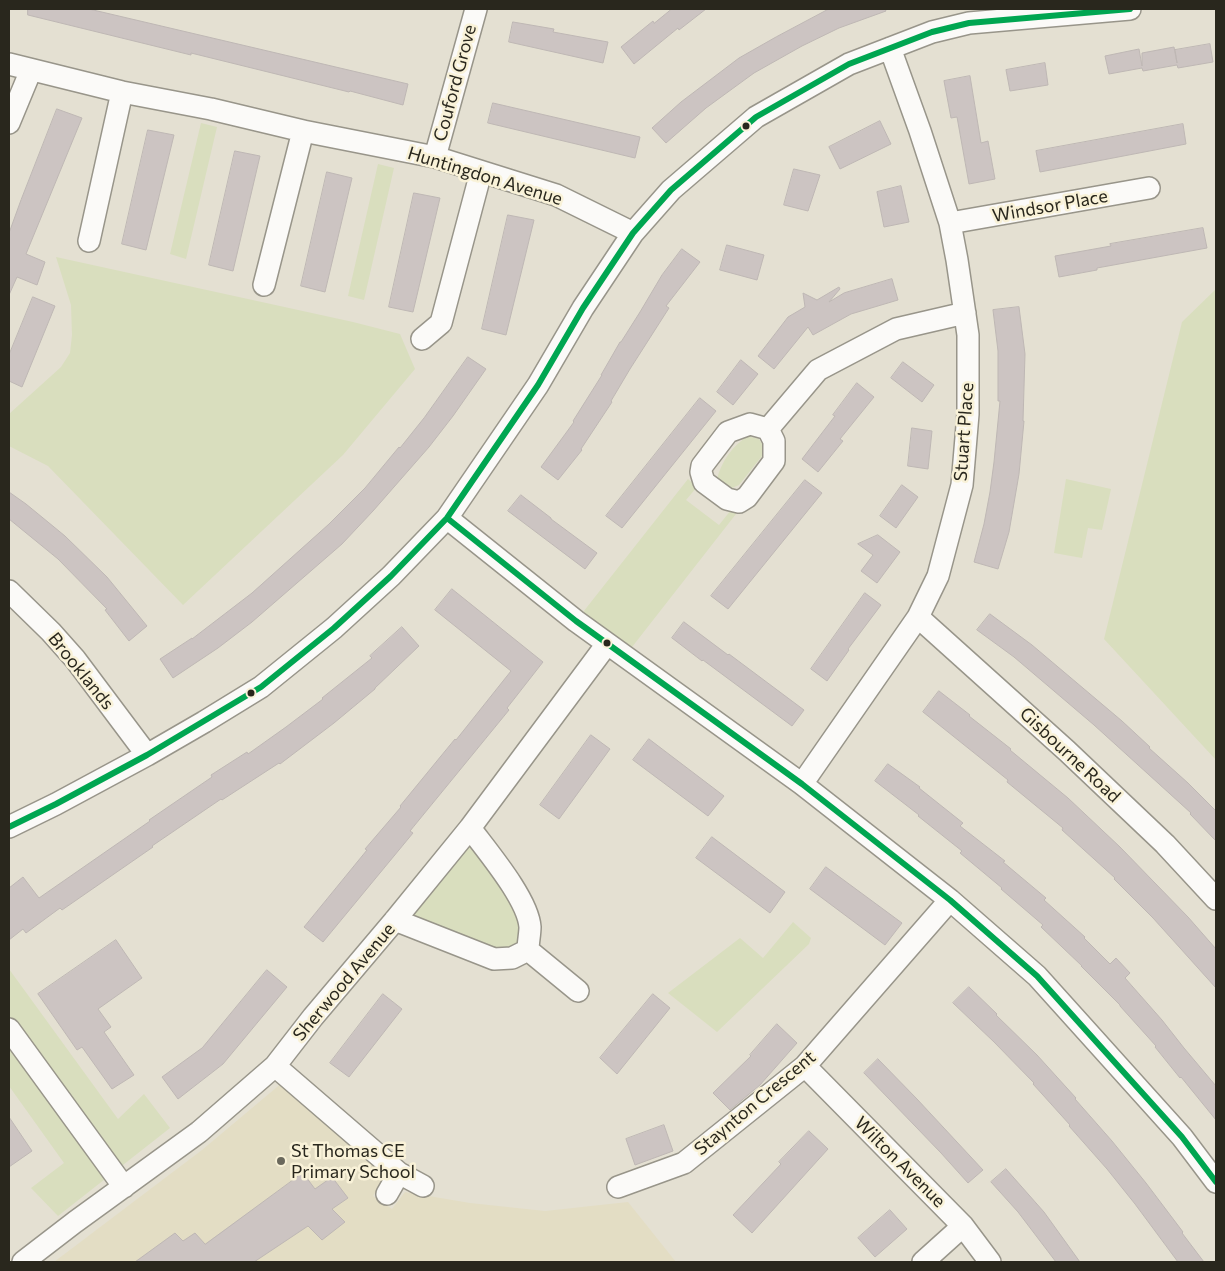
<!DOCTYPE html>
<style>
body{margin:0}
#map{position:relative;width:1225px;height:1271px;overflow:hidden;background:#e4e0d2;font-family:Commissioner,sans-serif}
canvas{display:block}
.frame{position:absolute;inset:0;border:10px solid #29271d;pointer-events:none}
</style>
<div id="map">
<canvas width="1225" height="1271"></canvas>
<div class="frame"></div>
</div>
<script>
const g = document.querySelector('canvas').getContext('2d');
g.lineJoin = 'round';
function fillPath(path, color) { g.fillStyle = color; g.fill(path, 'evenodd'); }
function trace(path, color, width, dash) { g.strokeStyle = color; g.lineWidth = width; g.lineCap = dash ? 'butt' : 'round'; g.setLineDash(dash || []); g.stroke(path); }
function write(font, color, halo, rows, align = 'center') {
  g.font = font + ' Commissioner,sans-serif'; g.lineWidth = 5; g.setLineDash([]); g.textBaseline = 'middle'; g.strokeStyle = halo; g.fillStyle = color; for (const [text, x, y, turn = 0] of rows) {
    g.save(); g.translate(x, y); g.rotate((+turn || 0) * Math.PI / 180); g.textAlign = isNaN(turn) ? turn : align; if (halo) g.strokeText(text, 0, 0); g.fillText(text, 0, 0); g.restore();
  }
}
fillPath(new Path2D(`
 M283,1082l105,91 -15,23 19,13 13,-17 65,11 75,8 83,-9 48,60h-622l148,-112z`), '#e3ddc4');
fillPath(new Path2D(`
 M201,123l16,4 -31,132 -16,-5z
 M378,164l16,4 -30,132 -16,-4z
 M56,257l297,65 47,12 15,35 -72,86 -160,150 -135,-139 -39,-20v-32l52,-47 9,-14 2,-18 -1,-30z
 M1216,289v471l-112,-121 78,-317z
 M748,436l11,3 5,8 -2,9 -23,29 -7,3 -8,-2 -7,-7c4,-17 16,-34 31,-43z
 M688,479l9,8 -11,13 33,25 12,-15 5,4 -111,142 -49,-35z
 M1066,479l45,10 -9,41 -14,-2 -6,30 -28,-5z
 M470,828l60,98 -18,32 -117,-38z
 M793,922l18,16 -2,6 -92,88 -49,-39 72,-55 23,20z
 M9,969l109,150 26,-25 26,34 -112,88 -27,-28 33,-25 -55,-77z`), '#d9debe');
const building = new Path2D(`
 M28,9h61l319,75 -5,21 -53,-14 -1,1 -158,-39v2l-163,-40z
 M672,9h34l-27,21 -1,-2 -44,36 -13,-17 32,-26 1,2z
 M829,9h56l1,2 -47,17 -37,18 -48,27 -48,35 -40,35 -14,-15 29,-26 58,-44 37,-21z
 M513,22l41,7 -1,3 55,10 -5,21 -94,-21z
 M1210,44l3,18 -35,6 -1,-3 -34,6 -1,-3 -33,6 -4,-18 34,-7 3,17v-13l32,-6 3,16 -2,-13z
 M1045,63l3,22 -38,6 -4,-21z
 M970,76l11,67 7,-2 7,38 -26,5 -12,-67 -6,1 -7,-37z
 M493,103l147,34 -5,21 -147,-35z
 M57,109l25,9 -56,136 19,8 -8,23 -20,-8 -8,18v-62l12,-33z
 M880,121l11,23 -51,25 -11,-22z
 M1183,124l3,20 -146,28 -4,-21z
 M148,130l26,5 -28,115 -24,-6z
 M235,151l25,5 -27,115 -24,-6z
 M794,169l26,6 -12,36 -24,-6z
 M327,172l25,6 -27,114 -24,-6z
 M901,186l8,36 -25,5 -7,-35z
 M414,193l26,5 -27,114 -24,-5z
 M508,215l26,5 -28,115 -24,-6z
 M1203,228l4,20 -110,20v2l-38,7 -4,-21 56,-10 -1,-2z
 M727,245l37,10 -7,25 -37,-10z
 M682,249l18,13 -34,44 3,2 -39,61 -19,32 1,1 -31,47 1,1 -24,30 -17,-13 33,-45 -1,-1 29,-46h-1l19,-33h1l19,-30 22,-37z
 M892,279l6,21 -47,14 -38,21 -5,-8 -34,42 -16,-13 30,-39 17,-10 -2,-14 14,7 22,-13 1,2 -11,13 15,-9z
 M33,297l22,9 -33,81 -13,-6v-26z
 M1019,307l6,47 -2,67h1l-5,53 -10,58 -11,37 -24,-7 10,-38 6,-32 4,-30 6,-61h-2v-50l-5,-41z
 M468,357l18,12 -33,47 -24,31 -56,64 -31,33 -90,78 -34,26 -45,30 -13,-19 32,-21v1l60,-46 77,-69 36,-36 34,-41 1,1 24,-30z
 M741,360l17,14 -25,31 -16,-13z
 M903,362l31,23 -12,17 -31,-24z
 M857,383l17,14 -34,42 3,2 -25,31 -16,-13 33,-43 -2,-1z
 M700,398l16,13 -94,117 -16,-12z
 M912,428l20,3 -4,38 -20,-3z
 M805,480l17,13 -94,116 -17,-13z
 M902,485l16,12 -22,31 -16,-12z
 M9,492l17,12 39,32 42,41 40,49 -18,15 -24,-31 2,-1 -49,-50 -49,-40z
 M521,495l30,23v1l46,34 -12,16 -77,-58z
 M878,535l22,17 -23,31 -16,-12 12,-16 -15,-11z
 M452,589l91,73 -36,46 2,2 -99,121 3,2 -90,109 -19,-15 63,-77 -2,-1 36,-42 -1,-1 41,-50 14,-17 1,1 55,-69 -76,-61z
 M865,593l16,12 -33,44 1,1 -22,31 -16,-12z
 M990,614l42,31 90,76 28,26 -1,1 39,35 28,28v30l-26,-27 1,-1 -97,-88 -80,-68 -37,-27z
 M684,622l44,33 1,-1 75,56 -12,16 -89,-66 -1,1 -30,-23z
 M402,627l17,19 -44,42v1l-41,34 -54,41 -1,-1 -57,37 -1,-1 -69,47 1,1 -91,63 -2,-2 -34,25 -3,-4 -14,11v-52l14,-11 16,21 111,-77 -1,-1 63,-43 -1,-2 36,-23 1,2 38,-27 37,-28 -1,-1 50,-40 -2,-2z
 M939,691l31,24 -1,1 42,33 -1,1 58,48 52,49 68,70 28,32v39l-63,-70 -39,-39 1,-1 -53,-48 1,-2 -56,-46 1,-2 -85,-68z
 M591,735l19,14 -51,70 -19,-14z
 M649,739l75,57 -16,20 -75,-56z
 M888,764l32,23 -1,1 44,35 -3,3 45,35 -2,1 43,36 -2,2 41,37 -1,1 26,26 6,-6 14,15 -5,5 37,42 22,28 32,38v34l-35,-43 -1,1 -25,-31 1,-1 -36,-40v-1l-39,-39h1l-41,-39 2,-2 -42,-36 1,-1 -42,-35 2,-2 -44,-35 1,-1 -44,-34z
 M712,837l73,55 -15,21 -74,-55z
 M826,867l76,56 -17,22 -75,-56z
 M116,940l26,38 -44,31 13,18 -7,5 30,43 -22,14 -30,-42 -5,3 -39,-56z
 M267,970l20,17 -64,77 -45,35 -16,-22 40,-29z
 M969,987l28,27 -1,1 41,40 39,43 -1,1 37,42 34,42 37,49 -1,1 22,29h-26l-43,-58 -28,-35 -38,-43 1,-1 -37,-41 1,-1 -40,-41 -41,-39z
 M383,994l19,15 -53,68 -19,-14z
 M653,994l17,14 -53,66 -17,-16z
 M777,1024l20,19 -37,42 -30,25 -17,-17 38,-37 -1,-1z
 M878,1059l39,40 66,71 -15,13 -27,-30 -77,-80z
 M9,1117l23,34 -23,16z
 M664,1125l9,26 -38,14 -9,-26z
 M809,1131l19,18 -76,84 -19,-18 48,-51 -2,-2z
 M1006,1169l38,43 36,50h-24l-38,-50 -27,-30z
 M303,1173l12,16 17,-12 16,21 -16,11 13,13 -23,18 -14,-14 -54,36h-119l40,-29 8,8 12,-8 10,11z
 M890,1210l17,19 -32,28 -17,-19z`);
fillPath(building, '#ccc4c2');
trace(building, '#beb7b4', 1);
const minor = new Path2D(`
 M9,64l113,28 89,17 92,22 132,26 121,38 77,38
 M9,123l22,-53
 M435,157l41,-148
 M950,223l199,-35
 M89,241l33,-149
 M264,285l39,-154
 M422,339l19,-16 40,-151
 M768,429l-18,-5 -22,8 -26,34 -1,6 3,10 23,17 12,3 8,-5 27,-36v-20l-6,-12 50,-59 78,-41 69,-16
 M447,518l129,103 226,163 148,116 87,76 145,161 34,45
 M9,591l42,41 24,27 72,96
 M918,617l149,134 98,93 51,55
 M802,784l116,-167 20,-41 24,-91 6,-71v-79l-11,-75 -7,-37 -30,-92 -30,-83
 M9,827l47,-23 91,-49 57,-33 57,-35 73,-59 57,-52 56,-58 91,-133 45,-77 50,-75 38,-43 85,-73 93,-53 83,-32 37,-9 161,-14
 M395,920l99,39 18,-1 16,-8c0,-7 2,-16 2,-23 -2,-28 -43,-76 -60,-99
 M528,950l50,41
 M9,1029l115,158
 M275,1066l124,107 24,13
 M805,1066l158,160 27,36
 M618,1187l66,-24 121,-97 145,-166
 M387,1194l12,-21
 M23,1262l52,-40 124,-90 76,-66 38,-49 82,-97 75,-92 137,-184
 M923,1262l40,-36`);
trace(minor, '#98958a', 24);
trace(minor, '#fbfaf8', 21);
trace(new Path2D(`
 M447,518l129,103 226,163 148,116 87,76 145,161 34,45
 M9,827l47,-23 91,-49 114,-68 73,-59 57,-52 56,-58 91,-133 45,-77 50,-75 38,-43 85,-73 93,-53 83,-32 37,-9 161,-14`), '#00a651', 6);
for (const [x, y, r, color] of [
 [746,126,4.5,"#29271d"],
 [607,643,4.5,"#29271d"],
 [251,693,4.5,"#29271d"],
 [281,1161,5,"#6a685c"]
]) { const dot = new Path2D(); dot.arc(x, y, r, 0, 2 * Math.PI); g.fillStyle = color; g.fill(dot); trace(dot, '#f9f2d8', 2); }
write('18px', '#29271d', '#f9f2d8', [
 ["Couford Grove",455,83,-75],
 ["Huntingdon Avenue",485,176,17],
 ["Windsor Place",1050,206,-10],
 ["Stuart Place",964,432,-86],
 ["Brooklands",81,671,51],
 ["Gisbourne Road",1070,755,43],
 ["Sherwood Avenue",344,982,-50],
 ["Staynton Crescent",755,1103,-40],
 ["Wilton Avenue",900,1162,45]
]);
write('18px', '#29271d', '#f9f2d8', [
 ["St Thomas CE",291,1151],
 ["Primary School",291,1172]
], 'left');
</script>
